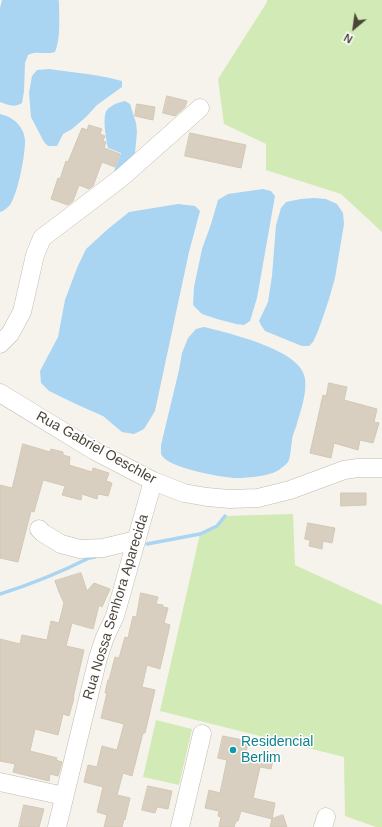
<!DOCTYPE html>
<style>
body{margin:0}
#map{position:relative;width:382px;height:827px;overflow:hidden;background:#f6f3ec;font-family:Helvetica,sans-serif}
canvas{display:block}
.north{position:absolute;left:334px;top:8px;width:40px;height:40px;-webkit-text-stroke:3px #fff;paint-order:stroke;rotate:209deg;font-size:11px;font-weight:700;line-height:16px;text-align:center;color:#4b4439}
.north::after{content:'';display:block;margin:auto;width:14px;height:18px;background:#4b4439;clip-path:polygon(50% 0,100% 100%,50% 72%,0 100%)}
</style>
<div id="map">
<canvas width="382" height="827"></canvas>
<div class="north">N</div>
</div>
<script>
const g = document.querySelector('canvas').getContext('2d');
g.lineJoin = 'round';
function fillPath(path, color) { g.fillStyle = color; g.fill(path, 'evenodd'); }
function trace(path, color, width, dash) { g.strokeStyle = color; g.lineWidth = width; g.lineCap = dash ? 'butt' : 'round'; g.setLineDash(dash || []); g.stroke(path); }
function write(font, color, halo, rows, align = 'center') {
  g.font = font + ' Helvetica,sans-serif'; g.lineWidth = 3; g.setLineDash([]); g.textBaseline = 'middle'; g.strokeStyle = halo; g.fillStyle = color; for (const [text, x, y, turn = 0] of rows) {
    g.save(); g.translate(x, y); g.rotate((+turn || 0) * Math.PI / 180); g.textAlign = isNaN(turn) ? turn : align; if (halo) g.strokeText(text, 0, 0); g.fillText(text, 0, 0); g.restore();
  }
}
fillPath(new Path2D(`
 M267,0h115v232l-41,-38 -75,-24v-26l-42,-20 -6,-45 49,-77z
 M293,514l2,51 87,40v222h-6l-31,-11 -1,-59 -184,-46 40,-177 17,-8 8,-10z
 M156,720l36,9 -13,56 -36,-8z`), '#d2eab5');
fillPath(new Path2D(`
 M2,0h56l1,1c0,16 2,37 -4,51 -9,3 -19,-2 -27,3l-3,8 -1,28 -2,12c-8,5 -14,2 -22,-1v-94z
 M49,69l45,6 16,3 12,3v6l-25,18 -11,12 -14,12 -9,5 -6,12h-9l-4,-4 -13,-25 -2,-24 3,-17 5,-6z
 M125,101l5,3 6,19 1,9 -2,21 -1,5 -16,14 -4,-1 7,-18 -13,-5c-2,-8 -6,-32 -1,-38 4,-5 12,-8 18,-9z
 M0,114c9,2 18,7 22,16 2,3 3,8 3,12 0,14 -7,51 -15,63 -3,3 -6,6 -10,7z
 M263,189l8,2 4,5 -18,102 -7,23 -6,4 -8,-1 -19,-5 -15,-5 -9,-9 1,-18 8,-38 9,-25 7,-24 10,-6z
 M314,198l12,1 11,5 6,9 1,11 -9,54 -6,21 -6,18 -5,14 -5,11 -4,4h-7l-37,-15 -4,-6 -2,-4 9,-19 4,-26 4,-51 5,-17 5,-6 15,-3z
 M178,204l17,2 5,5 -11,41 -34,159 -11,18 -10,5 -12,-2 -19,-16 -25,-11 -29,-14 -8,-8 -1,-12 18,-34 7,-37 12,-32 9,-19 22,-20 21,-17z
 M204,327c24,6 99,23 101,52 2,16 -5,33 -9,48 -1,2 -2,5 -3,8 -2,7 -2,22 -5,27 -2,3 -7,6 -9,8 -9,6 -31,8 -42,8 -13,0 -71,-10 -76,-24 0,-2 0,-6 0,-9l18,-75 3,-17 6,-15 8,-9z`), '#a9d4f2');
trace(new Path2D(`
 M147,544l53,-10 17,-8 8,-10
 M0,594c32,-10 59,-21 89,-36l6,-1`), '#a9d4f2', 3.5);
const building = new Path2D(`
 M167,96l20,5 -2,6 -10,9 -12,-3z
 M137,104l18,3 -2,13 -18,-4z
 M89,125l13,4 -2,5 5,2 -2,5 3,1 -2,6 16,6 -5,13 -13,-5 -9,24 -4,3 -10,-4 -6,16 -5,4 -17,-6 7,-21 2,1 6,-18 2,1 14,-34 5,2z
 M190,133l56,12 -5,23 -56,-12z
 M329,383l18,4 -3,13 33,9 -3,13 5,1 -6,20 -13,-3 -2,10 -24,-7 -3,15 -21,-5 13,-58 3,1z
 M23,444l27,8 1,-3 12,3v3l7,2 -1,8 23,7 1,-4 16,5 -3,8 6,2 -4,13 -10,-2 -1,5 -15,-5 -1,6 -19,-5 3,-9 -22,-6 -9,32 -3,-1 -13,51 -18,-4v-73l12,3z
 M341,493h25v12l-25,1z
 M308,523l27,5 -3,15 -9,-2 -1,8 -13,-3 1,-6 -5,-1z
 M81,573l6,18 7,-8 16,6 -8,18 -3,-2 -6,24 -21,-6 -6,23 18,4 -11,48h1l-5,18 -6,-2 -5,21 -23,-6 -5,22 27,7 -1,2 6,2 -4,14 -8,-2 -1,7 -36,-9 2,-8 -15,-3v-122l20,5 2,-9 25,5 4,-19 8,2 5,-20 -5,-11 -4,-11z
 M141,593l17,4 -2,7 7,1v2l5,1 -4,15 6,2 -10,44 -13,-4 -5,22 13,3 -10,43h-2l-11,43 -9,-3 -6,22 13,3 -5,22 -1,-1 -2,8h-18l3,-12 -10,-3 6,-25 -19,-5 4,-17 9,2 5,-21 15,4 7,-26 -23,-6 6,-25h-2l3,-13h1l6,-23 4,1 6,-21 3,1 5,-22 3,1z
 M223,736l25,5 -2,13 27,6 -2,9 -11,-2 -7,31 22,5 -3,16 -31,-8 -3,10h-2l-2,6h-15l2,-10 -3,-1 1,-5 -14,-3 4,-18 11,3 7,-33 -9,-2z
 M148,786l24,5 -4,18 -11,-2 -2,6 -13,-3z
 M24,805l20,4 -5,18h-20z
 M283,815l4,12h-17l2,-8z`);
fillPath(building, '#d8cfc1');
trace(building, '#d3c7b4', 1);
const minor = new Path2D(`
 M0,344l10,-10 12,-22 13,-57 7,-17 79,-60 79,-70
 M0,393l95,58 58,30 31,12 23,4 23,2 28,-1 32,-8 54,-20 14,-2h24
 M39,529l4,4 18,11 19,5 23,-1 33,-8
 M0,782l64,14
 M57,827l41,-169 7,-21 10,-21 38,-135
 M180,827l22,-93
 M323,827l3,-10`);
trace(minor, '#c2bbae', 19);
trace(minor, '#fff', 18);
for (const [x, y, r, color] of [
 [233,750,4,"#0f9aa8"]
]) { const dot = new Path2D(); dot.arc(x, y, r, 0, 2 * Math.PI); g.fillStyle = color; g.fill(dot); trace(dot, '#fff', 1.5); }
write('14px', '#4b4439', '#fff', [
 ["Rua Gabriel Oeschler",96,448,29],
 ["Rua Nossa Senhora Aparecida",116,607,-73]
]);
write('14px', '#0d838f', '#fff', [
 ["Residencial",241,742],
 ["Berlim",241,758]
], 'left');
</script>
